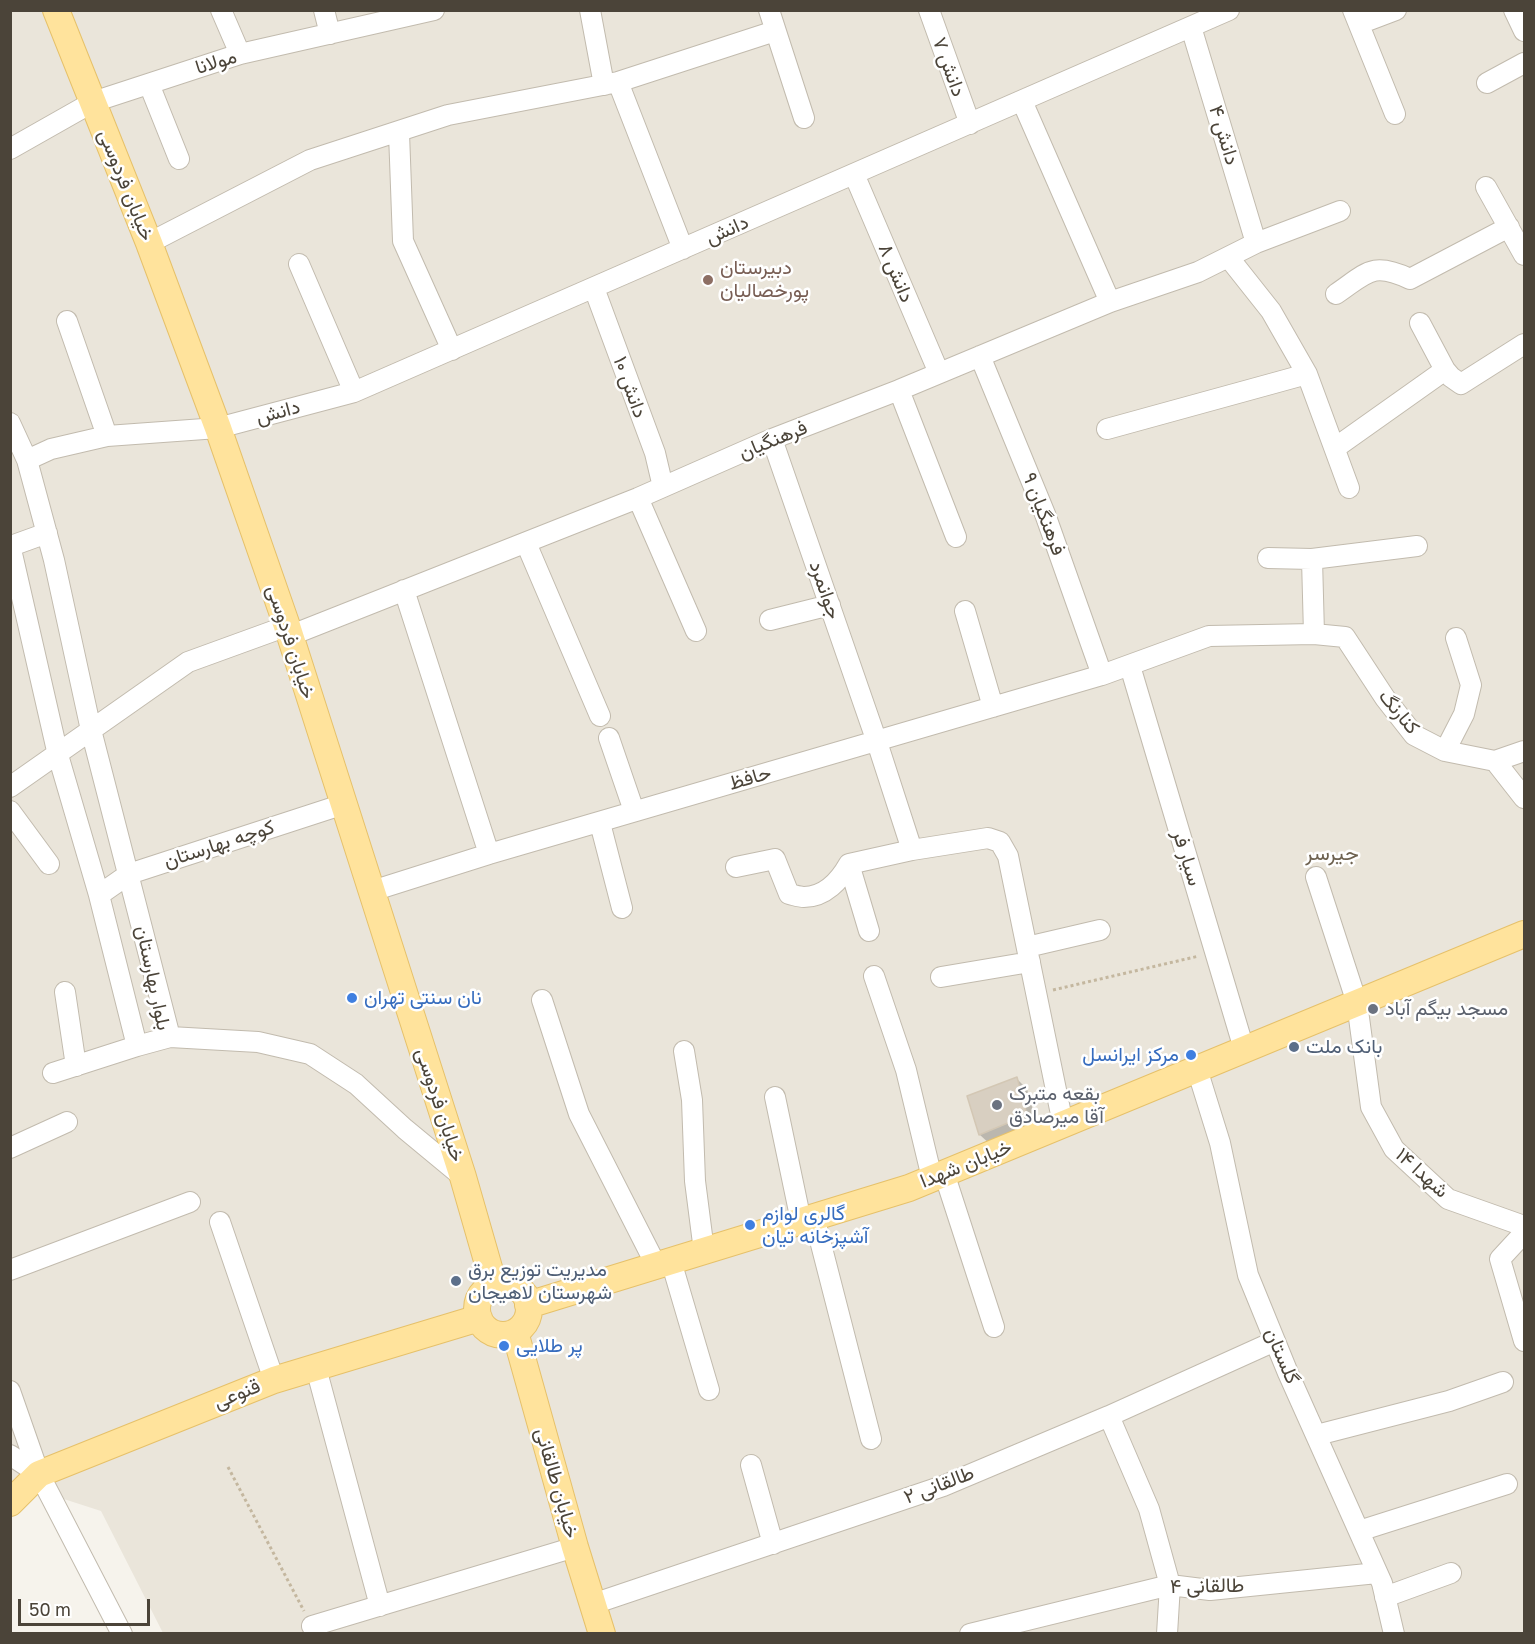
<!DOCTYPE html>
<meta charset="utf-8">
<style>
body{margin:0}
#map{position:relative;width:1535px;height:1644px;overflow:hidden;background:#f6f3ec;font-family:"Golos Text",sans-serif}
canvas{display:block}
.frame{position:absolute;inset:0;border:12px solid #4b4439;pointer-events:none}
.scale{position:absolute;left:18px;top:1599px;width:132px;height:27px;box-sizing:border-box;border:3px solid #4b4439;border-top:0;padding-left:8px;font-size:18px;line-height:21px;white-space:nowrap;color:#4b4439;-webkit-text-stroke:4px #fff;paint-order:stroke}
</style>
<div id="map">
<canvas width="1535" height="1644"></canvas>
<div class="frame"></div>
<div class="scale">50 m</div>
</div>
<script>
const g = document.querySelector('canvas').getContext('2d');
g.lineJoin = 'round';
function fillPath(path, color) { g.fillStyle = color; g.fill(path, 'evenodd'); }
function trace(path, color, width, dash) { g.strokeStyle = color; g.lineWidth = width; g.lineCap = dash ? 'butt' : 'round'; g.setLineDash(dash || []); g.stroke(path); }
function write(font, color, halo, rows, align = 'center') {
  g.font = font + ' "Golos Text",Vazirmatn,sans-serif'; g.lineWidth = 5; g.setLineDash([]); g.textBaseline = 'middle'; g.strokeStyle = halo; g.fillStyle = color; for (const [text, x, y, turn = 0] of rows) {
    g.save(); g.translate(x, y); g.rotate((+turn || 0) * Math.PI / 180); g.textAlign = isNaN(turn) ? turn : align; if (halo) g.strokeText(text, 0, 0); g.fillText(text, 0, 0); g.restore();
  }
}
fillPath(new Path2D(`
 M11,11h1513v1622h-1361l-62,-122 -90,-29z`), '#eae5da');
fillPath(new Path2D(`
 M1016,1078l11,11 10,36 -46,20 -11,-10 -11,-38z`), '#0003');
const building = new Path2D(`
 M1017,1077l10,38 -48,20 -12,-39z`);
fillPath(building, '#d8cfc1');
trace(building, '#d3c7b4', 1.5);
const minor = new Path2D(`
 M221,10l19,44
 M324,10l6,24
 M590,10l14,75
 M769,10l35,108
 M929,10l41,114
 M1353,10l42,104
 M1514,10l10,21
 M1359,24l37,-14
 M1191,27l65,216
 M618,82l65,167
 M1487,83l37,-20
 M149,84l30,75
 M1022,101l88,201
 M399,133l4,108 49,109
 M10,149l83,-47 147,-48 194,-44
 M854,174l85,199
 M1486,187l38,68
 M149,243l161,-83 138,-45 170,-33 157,-51
 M1229,258l42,53 36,63 42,114
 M299,264l55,128
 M594,288l61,165 8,34
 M1336,294c31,-21 36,-33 74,-15l99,-52
 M67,321l40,115
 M1420,323l25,47 6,7 10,7 63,-40
 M980,356l65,158 57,161
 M899,390l57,147
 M10,423l17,37 27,100 37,170 79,307 -33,9 -38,-151 -41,-140 -48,-210
 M1107,429l200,-55
 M772,439l105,303 35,108 76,-12 12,4 8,14 55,268
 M1335,448l110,-78
 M27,460l24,-11 56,-13 111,-8 136,-36 875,-382
 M638,498l58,133
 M526,543l74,173
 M11,546l36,-13
 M1268,558l44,1 105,-13
 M1312,559l2,75
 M404,590l85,264
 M965,611l28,96
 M770,620l60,-15
 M289,636l349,-138 134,-59 127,-49 211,-88 88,-30 58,-29 84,-32
 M1130,666l114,383
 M609,738l25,73
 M1445,751l19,-37 7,-29 -15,-47
 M1495,761l29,-10
 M10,787l178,-125 99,-36
 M10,811l39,53
 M600,823l22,85
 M849,864l20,67
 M736,867l39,-8 14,35c5,1 10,3 15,3 21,0 36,-17 45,-33l63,-14
 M1316,877l41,126 14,104 23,42 54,50 76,27
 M372,891l117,-37 613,-179 107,-39 105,-2 31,3 40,61 29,37 31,16 50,10 29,37
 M99,895l30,-21 215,-70
 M1027,947l73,-17
 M874,976l32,94 26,108
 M941,977l89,-15
 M65,992l11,74
 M542,1000l37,114 77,151
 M170,1037l88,5 52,12 46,30 49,45 58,48
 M684,1051l8,49 3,81 9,70
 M1197,1069l23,74 28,132 40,98 94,210 12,51
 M53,1073l84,-27
 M775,1097l26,124
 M10,1148l57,-26
 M944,1173l50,154
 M814,1217l57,222
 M220,1222l54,158
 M1524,1233l-24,26 24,82
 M671,1261l38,129
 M10,1270l180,-68
 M316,1368l64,238
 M10,1391l29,83 83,160
 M1109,1416l40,93 21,76 -3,49
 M1317,1435l132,-34 54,-19
 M10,1455l29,19
 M751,1465l22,79
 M1359,1531l148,-47
 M1385,1597l66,-24
 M593,1604l350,-118 166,-70 166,-75
 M312,1626l263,-79
 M970,1634l200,-49 40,5 167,-17`);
const major = new Path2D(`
 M56,10l93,233 69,185 69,198 176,551 31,108
 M477 1309a26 26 0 1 1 52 0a26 26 0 1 1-52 0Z
 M528,1305l381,-117 615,-254
 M515,1332l60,215 27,87
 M10,1503l29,-29 235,-94 205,-62`);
trace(minor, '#c2bbae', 22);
trace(major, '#e6c16a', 28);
trace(new Path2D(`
 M1053,990l146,-34
 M228,1467l76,144`), '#c4b79f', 3, [3, 3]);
trace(minor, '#fff', 20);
trace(major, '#ffe39c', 26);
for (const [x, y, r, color] of [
 [708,280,6,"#8d6e63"],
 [352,998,6,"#3f7fe0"],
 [1373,1009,6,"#6b7280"],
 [1294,1047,6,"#5c6f8a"],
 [1191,1055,6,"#3f7fe0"],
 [997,1105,6,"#6b7280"],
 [750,1225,6,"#3f7fe0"],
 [456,1281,6,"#5c6f8a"],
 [504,1346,6,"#3f7fe0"]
]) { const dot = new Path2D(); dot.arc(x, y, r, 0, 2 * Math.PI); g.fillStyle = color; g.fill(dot); trace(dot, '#fff', 2); }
write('20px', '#4b4439', '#fff', [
 ["مولانا",216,62,-17],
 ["دانش ۷",949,67,70],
 ["دانش ۴",1224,135,73],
 ["خیابان فردوسی",126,185,68],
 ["دانش",727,230,-24],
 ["دانش ۸",896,273,67],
 ["دانش ۱۰",630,387,70],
 ["دانش",278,412,-15],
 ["فرهنگیان",773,440,-22],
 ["فرهنگیان ۹",1044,514,69],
 ["جوانمرد",825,590,71],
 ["خیابان فردوسی",291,642,72],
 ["کنارنگ",1399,712,50],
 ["حافظ",750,778,-16],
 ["کوچه بهارستان",219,844,-18],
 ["سیار فر",1187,858,73],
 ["بلوار بهارستان",153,978,78],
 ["خیابان فردوسی",440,1105,72],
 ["خیابان شهدا",966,1164,-22],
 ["شهدا ۱۴",1422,1173,42],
 ["گلستان",1282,1356,67],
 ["قنوعی",237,1394,-22],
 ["خیابان طالقانی",557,1483,74],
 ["طالقانی ۲",939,1485,-21],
 ["طالقانی ۴",1207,1586,-1]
]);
write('20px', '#785e54', '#fff', [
 ["دبیرستان",720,268],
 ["پورخصالیان",720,291]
], 'left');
write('20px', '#366cbe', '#fff', [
 ["نان سنتی تهران",364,998],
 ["مرکز ایرانسل",1179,1055,"right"],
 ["گالری لوازم",762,1214],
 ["آشپزخانه تیان",762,1237],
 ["پر طلایی",516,1346]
], 'left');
write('20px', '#5b616d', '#fff', [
 ["مسجد بیگم آباد",1385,1009],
 ["بقعه متبرک",1009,1094],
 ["آقا میرصادق",1009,1117]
], 'left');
write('20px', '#4e5e75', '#fff', [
 ["بانک ملت",1306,1047],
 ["مدیریت توزیع برق",468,1270],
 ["شهرستان لاهیجان",468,1293]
], 'left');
write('21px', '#6e6250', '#fff', [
 ["جیرسر",1332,853]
]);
</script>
